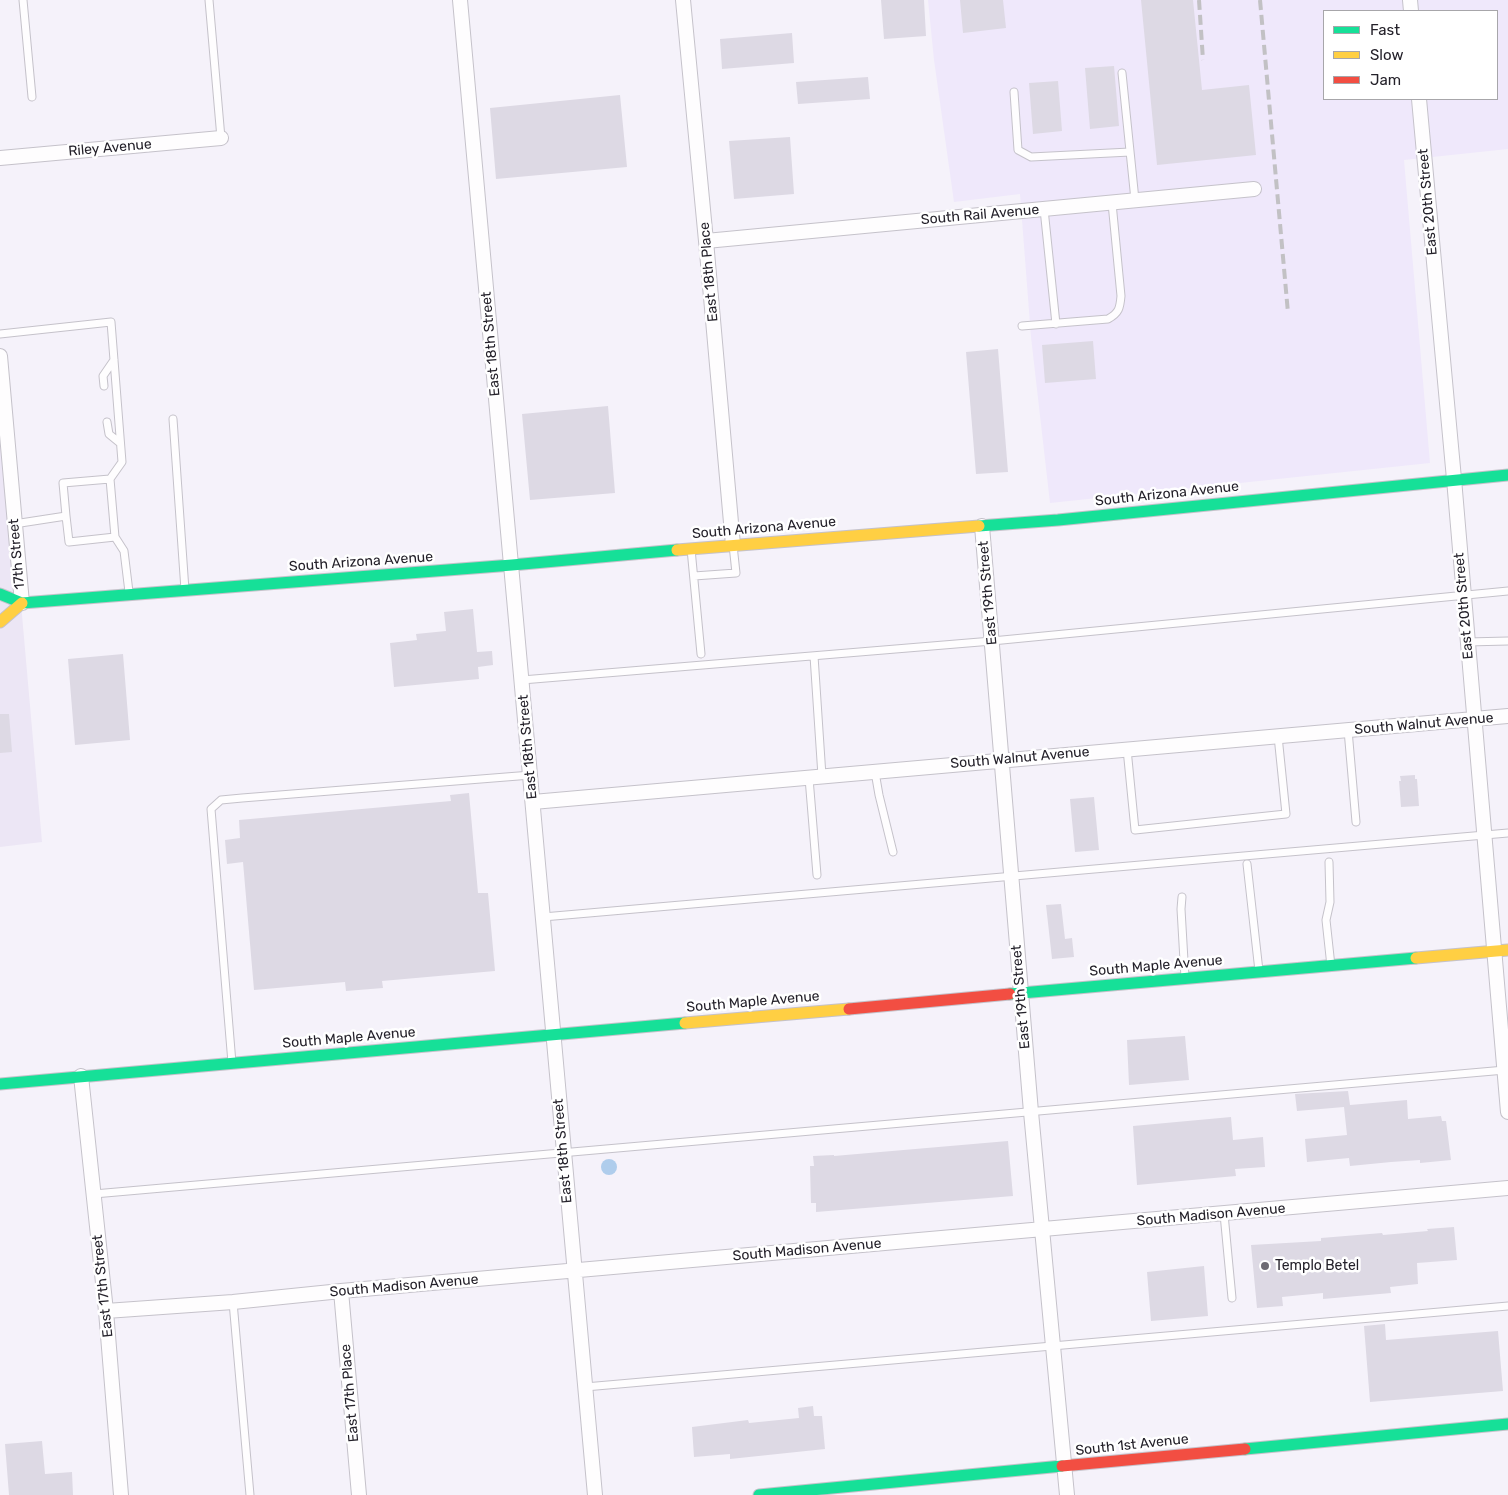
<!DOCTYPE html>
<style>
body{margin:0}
#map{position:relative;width:1508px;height:1495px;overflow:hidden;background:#f5f2fa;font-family:Rubik,sans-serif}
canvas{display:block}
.legend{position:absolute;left:1323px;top:10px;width:175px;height:90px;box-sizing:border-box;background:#fff;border:1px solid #a7a6aa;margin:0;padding:6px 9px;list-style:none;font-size:15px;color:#24212a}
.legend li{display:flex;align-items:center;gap:10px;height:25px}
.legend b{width:25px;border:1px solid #a7a6aa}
</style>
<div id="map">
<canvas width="1508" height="1495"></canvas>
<ul class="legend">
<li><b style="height:6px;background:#16e098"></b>Fast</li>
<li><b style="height:6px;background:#ffcf43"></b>Slow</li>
<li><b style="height:6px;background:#f24e42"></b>Jam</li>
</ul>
</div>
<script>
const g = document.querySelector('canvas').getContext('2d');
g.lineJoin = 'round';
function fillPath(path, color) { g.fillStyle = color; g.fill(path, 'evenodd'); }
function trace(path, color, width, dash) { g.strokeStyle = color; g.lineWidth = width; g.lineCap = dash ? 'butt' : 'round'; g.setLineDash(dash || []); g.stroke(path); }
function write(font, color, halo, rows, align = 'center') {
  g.font = font + ' Rubik,sans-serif'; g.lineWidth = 5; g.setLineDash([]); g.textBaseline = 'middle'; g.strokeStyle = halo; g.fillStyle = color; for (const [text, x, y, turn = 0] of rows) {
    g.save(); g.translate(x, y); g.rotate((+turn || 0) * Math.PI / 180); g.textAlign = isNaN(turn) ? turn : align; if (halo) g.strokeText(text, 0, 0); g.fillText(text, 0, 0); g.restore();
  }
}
fillPath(new Path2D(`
 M0,365l42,477 -42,5z`), '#ece6f5');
fillPath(new Path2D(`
 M928,0h580v149l-104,11 26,303 -380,40 -19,-166 -11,-143 -66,8 -20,-142zM1324,11h173v88h-173z`), '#efe8fb');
fillPath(new Path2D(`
 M601 1167a8 8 0 1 1 16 0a8 8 0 1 1-16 0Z`), '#afcdec');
fillPath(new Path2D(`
 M881,0h43l2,36 -42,3z
 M960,0h43l3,28 -43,5z
 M1141,0h52l9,90 47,-5 7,70 -99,10z
 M792,33l2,30 -72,6 -2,-30z
 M1114,66l5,60 -29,3 -5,-61z
 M868,77l2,22 -72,5 -2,-22z
 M1058,81l4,50 -29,3 -4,-51z
 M620,95l7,72 -131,12 -6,-71z
 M790,137l4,57 -60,5 -5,-58z
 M1093,341l3,38 -51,4 -3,-38z
 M998,349l10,123 -32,2 -10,-122z
 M608,406l7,87 -85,7 -8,-86z
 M473,609l4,43 15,-1 1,14 -15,2 1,12 -85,8 -4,-44 27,-3 -1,-6 30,-3 -2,-19z
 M123,654l7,86 -55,5 -7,-86z
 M0,714h9l3,38 -12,1z
 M1415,775v4h2l2,27 -18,1 -2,-26h2l-1,-5z
 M469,793l9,100h10l7,78 -113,10 1,7 -37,3 -1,-9 -91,8 -11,-128 -16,2 -2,-24 15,-2 -1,-18 212,-19 -1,-6z
 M1094,797l5,53 -24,2 -5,-53z
 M1061,904l4,35 7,-1 2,19 -22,2 -6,-54z
 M1185,1036l4,44 -60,5 -2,-45z
 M1348,1091l2,14 57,-5 1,19 33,-3 1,5h4l5,39 -31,3v-3l-29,2 -41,4 -1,-8 -42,4 -2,-23 42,-4 -3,-28 -47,4 -2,-17z
 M1231,1117l2,23 30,-3 2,30 -30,2 1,7 -99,9 -4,-59z
 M1008,1141l5,55 -197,16v-9h-5l-1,-37h4l-1,-10 21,-1v1z
 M1454,1227l3,33 -40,3 1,21 -28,3 1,6 -68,6v-6l-41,4 1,9 -26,2 -6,-63 70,-4v-3l61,-5 1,2 45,-4 -1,-2z
 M1204,1266l4,50 -57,5 -4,-49z
 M1385,1324l1,16 112,-9 5,60 -133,11 -6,-76z
 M813,1406l1,10h8l3,33 -95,10v-5l-36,3 -2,-30 56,-7 1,3 50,-5 -1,-10z
 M42,1441l3,33 27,-2 1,23h-64l-4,-51z`), '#ddd9e4');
const lane = new Path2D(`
 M23,0l9,97
 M209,0l12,138
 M1122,73l13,127
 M1014,92l4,58 13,7 99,-5
 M1044,209l12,115
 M1022,326l86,-7c11,-6 12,-11 13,-23l-9,-93
 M0,334l111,-12 11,140 -12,17
 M104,386l-1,-10 11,-16
 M173,419l12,171
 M107,422l2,12 11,9
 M66,516l3,26 46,-5
 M14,524l52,-8 -3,-33 47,-4 5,58 9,14 5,41
 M691,549l10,105
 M694,576l42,-3 -3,-28
 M1467,642l41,-1
 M814,656l8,120
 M522,680l470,-39 516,-50
 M1348,730l8,92
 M1127,749l8,81 151,-16 -8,-78
 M875,772l4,23 14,57
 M809,778l8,97
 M1329,862l1,40 -4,18 5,46
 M1247,864l12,107
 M1182,897l-1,12 4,69
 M543,917l965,-84
 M232,1063l-21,-254 10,-9 21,-2 289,-23
 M94,1194l1411,-124
 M1224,1214l8,84
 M233,1302l17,193
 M585,1387l923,-81`);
const street = new Path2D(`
 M460,0l135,1495
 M683,0l23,241 27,304
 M1410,0l1,11
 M1419,99l35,380 54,633
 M0,158l221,-20
 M706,241l548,-52
 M0,356l22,247
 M982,526l49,586 36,383
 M533,802l975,-86
 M81,1076l25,235 15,184
 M341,1291l18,204
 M106,1311l127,-9 108,-11 1167,-103`);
const fast = new Path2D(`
 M979,526l79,-6 450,-45
 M0,594l22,9 490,-38 165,-15
 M1010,994l406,-36
 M0,1084l685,-61
 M1245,1449l263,-25
 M759,1495l303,-29`);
const slow = new Path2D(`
 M677,550l302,-24
 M0,622l22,-19
 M1416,958l92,-8
 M685,1023l164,-14`);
const jam = new Path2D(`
 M849,1009l161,-15
 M1062,1466l183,-17`);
trace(lane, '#c5c2ca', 9);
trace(street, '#c5c2ca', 16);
trace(fast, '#c5c2ca', 13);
trace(slow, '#c5c2ca', 13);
trace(jam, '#c5c2ca', 13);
trace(lane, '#fefdfe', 7);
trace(street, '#fefdfe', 14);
trace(fast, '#16e098', 11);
trace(slow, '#ffcf43', 11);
trace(jam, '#f24e42', 11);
trace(new Path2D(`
 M1199,0l4,60
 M1260,0l28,313`), '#c2c1c4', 4, [10, 5]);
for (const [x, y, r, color] of [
 [1265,1266,5,"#6d6a73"]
]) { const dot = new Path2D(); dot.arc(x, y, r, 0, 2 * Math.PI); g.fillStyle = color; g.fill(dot); trace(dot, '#fff', 2); }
write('14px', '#24212a', '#fff', [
 ["Riley Avenue",110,148,-5],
 ["East 20th Street",1428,202,-95],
 ["South Rail Avenue",980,215,-5],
 ["East 18th Place",709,272,-95],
 ["East 18th Street",491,344,-95],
 ["South Arizona Avenue",1167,494,-6],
 ["South Arizona Avenue",764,528,-5],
 ["17th Street",17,554,-95],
 ["South Arizona Avenue",361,562,-4],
 ["East 19th Street",988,593,-95],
 ["East 20th Street",1464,606,-95],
 ["South Walnut Avenue",1424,724,-5],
 ["East 18th Street",528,747,-95],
 ["South Walnut Avenue",1020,758,-5],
 ["South Maple Avenue",1156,966,-5],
 ["East 19th Street",1021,997,-95],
 ["South Maple Avenue",753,1002,-5],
 ["South Maple Avenue",349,1038,-5],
 ["East 18th Street",563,1151,-95],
 ["South Madison Avenue",1211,1215,-5],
 ["South Madison Avenue",807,1250,-5],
 ["East 17th Street",103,1286,-96],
 ["South Madison Avenue",404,1286,-5],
 ["East 17th Place",350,1393,-95],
 ["South 1st Avenue",1132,1445,-6]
]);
write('14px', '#24212a', '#fff', [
 ["Templo Betel",1275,1266]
], 'left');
</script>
